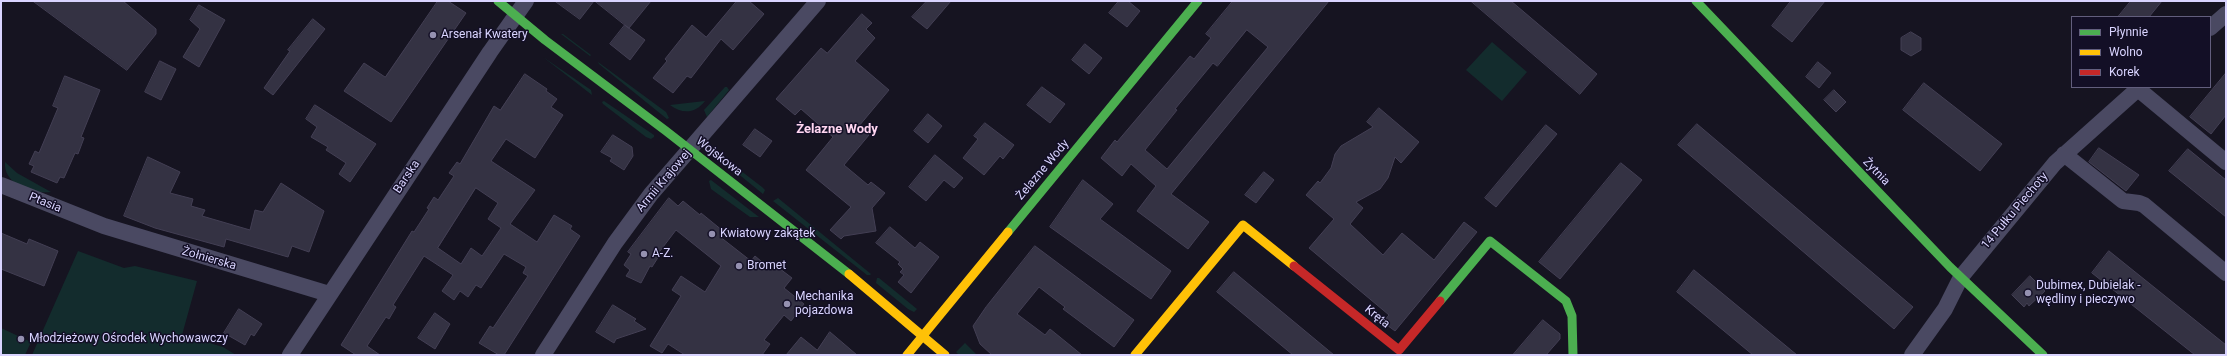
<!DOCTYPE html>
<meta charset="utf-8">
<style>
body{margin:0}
#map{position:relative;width:2227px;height:356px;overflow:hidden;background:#161421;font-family:Roboto,sans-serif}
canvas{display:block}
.frame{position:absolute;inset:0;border:2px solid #d9d4ff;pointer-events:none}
.legend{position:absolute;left:2071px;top:16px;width:140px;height:72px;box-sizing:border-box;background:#130f26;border:1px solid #625e7d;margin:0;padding:5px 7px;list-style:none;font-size:12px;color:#d9d4ff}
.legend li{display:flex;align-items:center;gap:8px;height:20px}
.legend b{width:20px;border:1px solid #625e7d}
</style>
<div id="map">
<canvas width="2227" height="356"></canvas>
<div class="frame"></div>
<ul class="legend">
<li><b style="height:5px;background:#4caf50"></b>Płynnie</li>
<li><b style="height:5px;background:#ffc107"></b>Wolno</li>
<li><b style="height:5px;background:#c62828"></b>Korek</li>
</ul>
</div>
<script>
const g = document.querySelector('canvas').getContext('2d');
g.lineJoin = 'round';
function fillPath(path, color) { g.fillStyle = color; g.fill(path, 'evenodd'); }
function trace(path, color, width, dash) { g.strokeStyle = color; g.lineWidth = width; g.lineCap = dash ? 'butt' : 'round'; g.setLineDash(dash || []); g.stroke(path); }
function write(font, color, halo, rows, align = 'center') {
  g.font = font + ' Roboto,sans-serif'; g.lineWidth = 3; g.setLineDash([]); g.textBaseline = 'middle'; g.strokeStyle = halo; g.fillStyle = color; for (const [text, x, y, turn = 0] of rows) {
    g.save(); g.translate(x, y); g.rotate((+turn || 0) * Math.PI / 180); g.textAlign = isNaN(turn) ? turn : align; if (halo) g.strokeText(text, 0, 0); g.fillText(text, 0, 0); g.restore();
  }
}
fillPath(new Path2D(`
 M561,34h2l28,21 -1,1z
 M1492,42l35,30 -25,29 -36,-31z
 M543,57l48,33 1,5z
 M598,62l68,50 3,6 -2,1 -68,-55z
 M725,87h2l2,3 -22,27 -3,-7z
 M604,101l50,34v2l-3,2 -5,-2 -43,-33 -1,-2z
 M705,101c-10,13 -23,13 -35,4z
 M5,162l12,11 34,19c-18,2 -48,-7 -46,-30z
 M726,164h6l30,23 3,3 -2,4z
 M711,180l48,37h-9l-39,-28 -2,-8z
 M778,198l93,76 -1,1h-3l-94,-74z
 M78,251l46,17 11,-2 62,15 -15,54 41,12 13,8h-204z
 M877,278h2l38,31 -3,3 -6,-3 -32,-26z
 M1,328l30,14 -6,13h-24z
 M965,343l12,12h-18l-3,-3z`), '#132c2d');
const building = new Path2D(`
 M33,1h90l33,28v5l-29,36z
 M438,1h10l18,12 -75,109 -47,-31 20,-28 21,14z
 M555,1h39l-14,18z
 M595,1h56l-22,27z
 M737,1h12l15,13 -31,36 -12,-11 -30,39 -4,-2 -14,17 -20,-15 14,-17 -2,-2 27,-34 14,12z
 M927,1h24l-24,28 -15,-12z
 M1119,1h9l12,10 -13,16 -18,-14z
 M1233,1h96l-158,193 38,28 -21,27 -51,-38 19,-25 -25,-22 -9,12 -21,-18 14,-18 2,2 73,-86 4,3 17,-21 -5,-4zM1247,30l21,17 -101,122 -22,-19 32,-40 -2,-1 38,-46 4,3z
 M1471,1h40l86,73 -17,20z
 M1791,1h34l-33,41 -20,-16z
 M2131,1h31l-13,16h-31z
 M199,5l26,15 -26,47 -16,-10 17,-28 -10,-9z
 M862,14l10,9 -6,6 9,9 -20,23 34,29 -30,36 10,9 -25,30 24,20 3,-3 14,11 -13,15 4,23 -32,5 -3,3 -11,-9 21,-23 -45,-37 27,-33 -32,-28 -6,6 -19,-16 45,-51 6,5z
 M313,19l12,10 -52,66 -9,-7 26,-37 -2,-1z
 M625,25l20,15 -15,20 -20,-16z
 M1911,32l10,6v12l-10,6 -10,-6v-12z
 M1085,44l17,14 -13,16 -17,-14z
 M160,61l16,8 -15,31 -16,-8z
 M1818,62l13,11 -12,15 -13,-11z
 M2226,73v42l-15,19 -21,-17z
 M525,74l22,15 -1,2 11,8 -6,8 12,8 -28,43 -29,-19 -15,22 44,29 -25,34 27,18 17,-27 18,11 -2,3 10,7 -76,119h-5l-20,-12 11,-17 3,2 35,-52 -5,-3 3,-6 -22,-13 -23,34 -5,-3 -8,12 -8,-6 -6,9 -12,-9 11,-16 -29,-19 -31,49 3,2 -7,12 -3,-2 -19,29 13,9h-24l-15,-10 71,-114 2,1 15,-23 -2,-1 7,-11 4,3 16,-24 -5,-3 8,-11 3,2 34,-58 6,4zM476,188l22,15 -10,16 13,9 -19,28 -11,-8 -10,16 -23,-16z
 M65,76l35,14 -19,47 3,1 -6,16 -3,-1 -11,25 -4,-1 -3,6 -26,-11 3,-6 -5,-2 6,-13 4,2 19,-45 -5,-2z
 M1924,83l78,61 -22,27 -77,-61z
 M1042,87l23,17 -15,19 -23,-18z
 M1834,90l12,12 -10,10 -12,-12z
 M315,105l61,39 -26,38 -11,-8 7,-11 -20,-13 2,-3 -17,-10 6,-10 -11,-8z
 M1379,108l40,34 -18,21 -6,-6 -7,21 -8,11 -24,13 7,6 -13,16 33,31 19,-22 32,27 30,-38 13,10 -82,99 -12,-9 6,-7 -80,-67 25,-29 -28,-24 12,-14 2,2 11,-15 4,-14 6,-8 32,-19 -6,-5z
 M928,114l14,12 -14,17 -14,-12z
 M985,123l29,22 -11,14 -3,-3 -16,19 -21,-17 15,-19 -4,-3z
 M1697,124l216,183 -19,22 -216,-184z
 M1546,125l11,9 -61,73 -11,-9z
 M755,129l17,12 -12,16 -17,-12z
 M613,135l19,12 1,9 -9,14 -14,-9 2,-3 -11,-6z
 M2099,148l40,27 -13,16 -37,-29z
 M2188,149l38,31v37l-57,-46z
 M935,155l28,23 -9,10 -10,-8 -18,21 -17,-14z
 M148,157l32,15 -10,21 23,6 -2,7 14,4 -3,6 48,14 5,-20 8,2 18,-29 43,28 -15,41 -17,-6 -4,11 -62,-18 -2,8 -69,-19 -31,-12z
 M1621,163l21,17 -82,99 -21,-17z
 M1264,172l10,8 -18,23 -11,-8z
 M1083,180l30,24 -13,15 71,52 -20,28 -101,-72z
 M669,198l9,8 5,-5 17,14 1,-2 22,18 -4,5 32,25 4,-5 13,11 3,-5 21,16 -8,10 20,16 -13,17 -7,-6 -20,25 6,4 -8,11h-77l-17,-11 -6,9 -12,-7 31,-50 -9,-6 9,-14 24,16 16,-26 -45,-36 -19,25 2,1 -7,11 -2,-1 -9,17 -15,-7 4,-6 -6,-5 7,-11 -3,-2z
 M890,227l25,21 5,-6 19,15 -28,36 -13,-11 6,-7 -4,-3 3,-3 -5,-5 2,-2 -24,-19z
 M1,233l26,11 2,-5 29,12 -14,35 -43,-17z
 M1035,246l99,74 -20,27 -51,-38 2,-2 -26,-20 -22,27 28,21 5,-6 32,26h-90l-12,-11 -7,-18 13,-19z
 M2109,251l117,94v10h-31l-103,-82z
 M1694,270l103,85h-44l-76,-63z
 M1234,272l100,83h-41l-76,-63z
 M2030,276l15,15 -16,15 -2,-3 -3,4 -12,-12z
 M613,305l23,14 -2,2 12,8 -30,10 -2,4 -18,-11z
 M239,309l23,15 -8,12 -3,-2 -6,11 -21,-12z
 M435,313l15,11 -15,25 -17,-11z
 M1543,320l17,14v5l-14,16h-33z
 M830,332l27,23h-71l15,-18 16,13z`);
fillPath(building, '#343243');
trace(building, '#433f54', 1);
trace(new Path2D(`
 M2210,28l16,-14
 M2138,89l88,73
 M2064,154l59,47 16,2 5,2 82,68
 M1,185l103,41 225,68
 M290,355l200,-303 36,-51
 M543,355l72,-112 36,-49 167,-193
 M1912,355l33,-46 16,-32 94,-114 85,-76`), '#4a4962', 16);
trace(new Path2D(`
 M498,1l47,39 121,91 183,143
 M1696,1l254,266 93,88
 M1008,232l190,-231
 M1440,301l50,-60 76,60 6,15 1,39`), '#4caf50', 9);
trace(new Path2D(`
 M849,274l96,81
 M907,355l101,-123
 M1135,355l108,-130 51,41`), '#ffc107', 9);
trace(new Path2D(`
 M1294,266l105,84 41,-49`), '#c62828', 9);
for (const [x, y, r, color] of [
 [433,35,4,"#9591b1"],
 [712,234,4,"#9591b1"],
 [644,254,4,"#9591b1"],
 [739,266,4,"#9591b1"],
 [2028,293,4,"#9591b1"],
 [787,304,4,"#9591b1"],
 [21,339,4,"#9591b1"]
]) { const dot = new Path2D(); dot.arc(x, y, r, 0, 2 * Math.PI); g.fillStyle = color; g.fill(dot); trace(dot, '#130f26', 1.5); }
write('12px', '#d9d4ff', '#130f26', [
 ["Arsenał Kwatery",441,35],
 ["Kwiatowy zakątek",720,234],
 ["A-Z.",652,254],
 ["Bromet",747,266],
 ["Dubimex, Dubielak -",2036,286],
 ["wędliny i pieczywo",2036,300],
 ["Mechanika",795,297],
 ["pojazdowa",795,311],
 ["Młodzieżowy Ośrodek Wychowawczy",29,339]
], 'left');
write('12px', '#d9d4ff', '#130f26', [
 ["Wojskowa",719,157,38],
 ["Żelazne Wody",1043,170,-50],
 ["Żytnia",1876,172,46],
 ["Barska",407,177,-56],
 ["Armii Krajowej",664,181,-50],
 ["Ptasia",45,203,22],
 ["14 Pułku Piechoty",2015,211,-50],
 ["Żołnierska",209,259,16],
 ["Kręta",1377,317,39]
]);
write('bold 13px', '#ffd6f0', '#130f26', [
 ["Żelazne Wody",837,130]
]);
</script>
